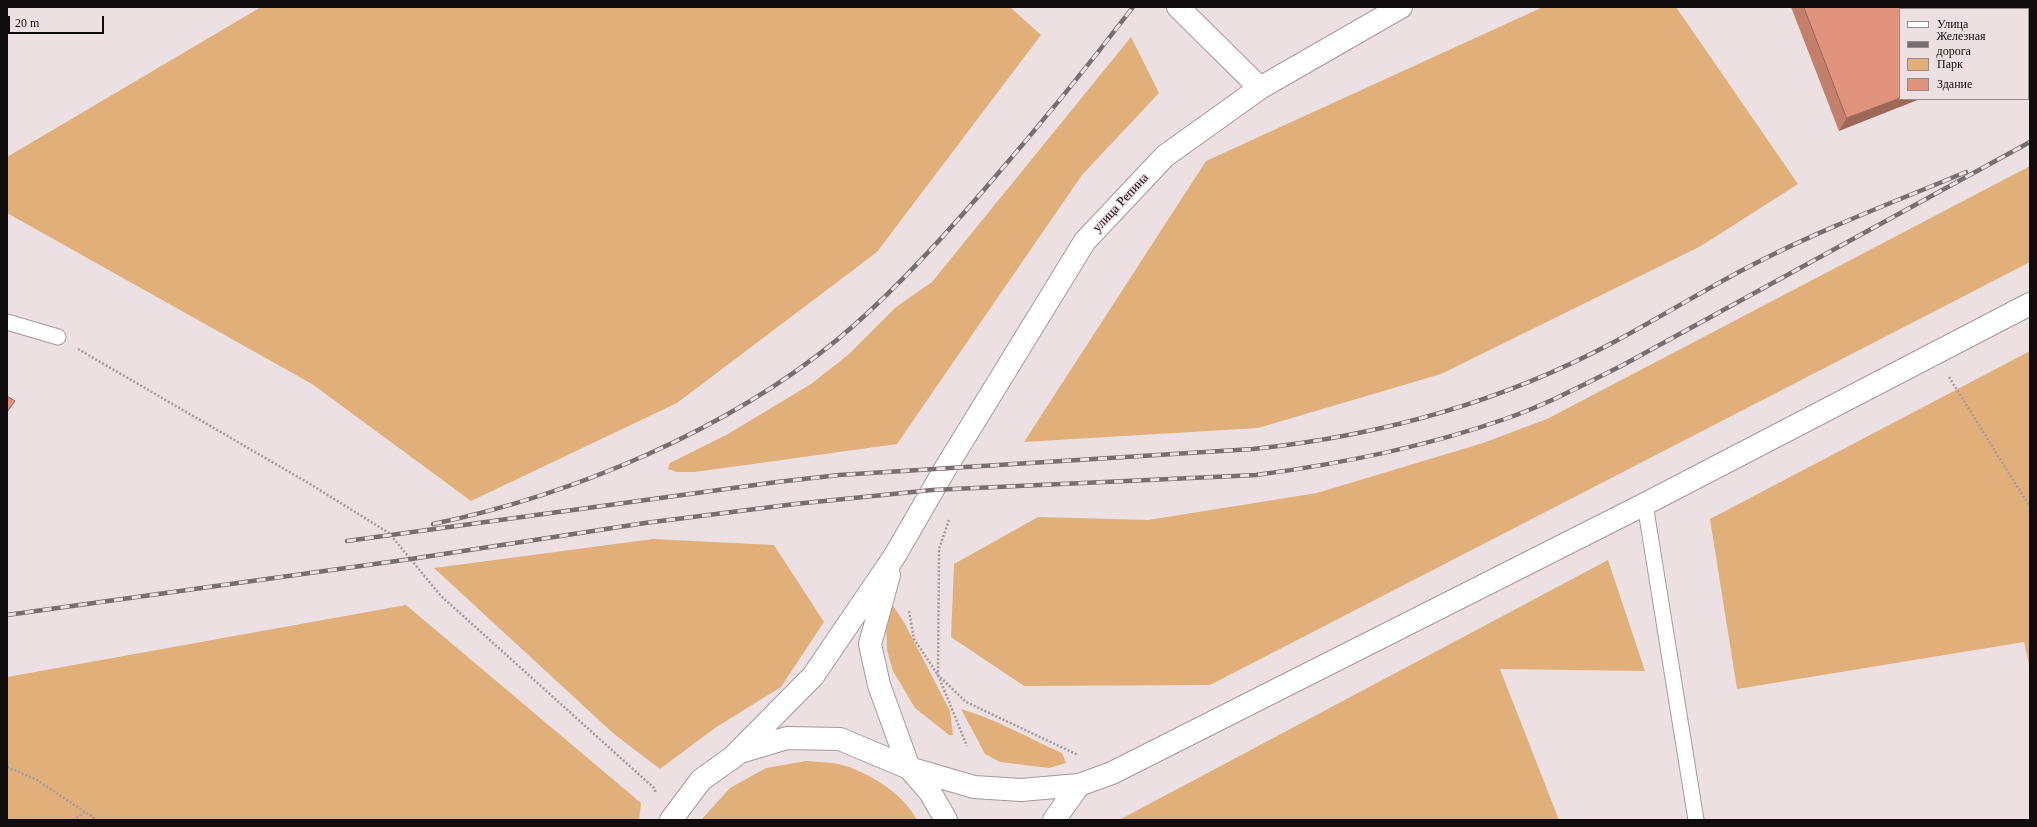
<!DOCTYPE html>
<meta charset="utf-8">
<style>
body{margin:0}
#map{position:relative;width:2037px;height:827px;overflow:hidden;background:#ede0e3;font-family:"Times New Roman",serif}
canvas{display:block}
.frame{position:absolute;inset:0;border:8px solid #100c0d;pointer-events:none}
.legend{position:absolute;left:1899px;top:8px;width:130px;height:92px;box-sizing:border-box;background:#ede0e3;border:1px solid #958b8d;margin:0;padding:5px 7px;list-style:none;font-size:12px;color:#100c0d}
.legend li{display:flex;align-items:center;gap:8px;height:20px}
.legend b{width:20px;border:1px solid #958b8d}
.scale{position:absolute;left:8px;top:16px;width:96px;height:18px;box-sizing:border-box;border:2px solid #100c0d;border-top:0;padding-left:5px;font-size:12px;line-height:14px;white-space:nowrap;color:#100c0d;-webkit-text-stroke:3px #ede0e3;paint-order:stroke}
</style>
<div id="map">
<canvas width="2037" height="827"></canvas>
<div class="frame"></div>
<ul class="legend">
<li><b style="height:5px;background:#fff"></b>Улица</li>
<li><b style="height:5px;background:#766e70"></b>Железная дорога</li>
<li><b style="height:11px;background:#e1b07a"></b>Парк</li>
<li><b style="height:11px;background:#e0947e"></b>Здание</li>
</ul>
<div class="scale">20 m</div>
</div>
<script>
const g = document.querySelector('canvas').getContext('2d');
g.lineJoin = 'round';
function fillPath(path, color) { g.fillStyle = color; g.fill(path, 'evenodd'); }
function trace(path, color, width, dash) { g.strokeStyle = color; g.lineWidth = width; g.lineCap = dash ? 'butt' : 'round'; g.setLineDash(dash || []); g.stroke(path); }
function write(font, color, halo, rows, align = 'center') {
  g.font = font + ' "Times New Roman",serif'; g.lineWidth = 3; g.setLineDash([]); g.textBaseline = 'middle'; g.strokeStyle = halo; g.fillStyle = color; for (const [text, x, y, turn = 0] of rows) {
    g.save(); g.translate(x, y); g.rotate((+turn || 0) * Math.PI / 180); g.textAlign = isNaN(turn) ? turn : align; if (halo) g.strokeText(text, 0, 0); g.fillText(text, 0, 0); g.restore();
  }
}
fillPath(new Path2D(`
 M261,7h749l31,28 -164,217 -200,151 -206,98 -159,-117 -305,-171v-56z
 M1543,7h133l122,177 -97,62 -260,128 -183,54 -234,14 182,-281z
 M1131,37l28,56 -77,82 -185,269 -202,28h-18l-9,-3 2,-6 58,-29 83,-50 37,-29 48,-48 36,-25z
 M2030,166v96l-820,423 -186,1 -73,-49 3,-73 84,-47 110,3 169,-27 166,-50 64,-24z
 M2030,351v318l-6,-27 -287,47 -27,-170z
 M653,539l121,6 50,77 -43,65 -66,41 -55,41 -46,-35 -180,-166z
 M1608,560l37,111 -145,-2 59,151h-440z
 M892,604l13,20 45,87 3,24h-4l-34,-27 -22,-37 -6,-21 -1,-24z
 M406,605l235,198 -2,17h-632v-143z
 M961,709c35,10 67,29 101,44l4,10 -17,5 -49,-6 -15,-8z
 M806,761c13,1 28,1 40,5 27,9 58,29 71,54h-216l29,-32 36,-20z`), '#e1b07a');
const service = new Path2D(`
 M7,322l51,15
 M1645,504l51,316`);
const minor = new Path2D(`
 M1178,7l82,81
 M909,768l65,19 47,3 58,-5 33,-12 533,-269 385,-200
 M1054,820l25,-35`);
const tertiary = new Path2D(`
 M889,575l-19,69 9,41 30,83 21,24 16,28
 M731,759l82,-83 81,-119 51,-88 140,-228 80,-85 95,-68 141,-81
 M671,820l30,-40 39,-28 47,-14 53,1 69,29`);
trace(service, '#a4989a', 17);
trace(minor, '#a4989a', 24);
trace(tertiary, '#a4989a', 24);
trace(new Path2D(`
 M78,349l232,135 79,49 52,63 213,192 2,5
 M1949,377l81,130
 M949,520l-10,29 -1,126 28,27 112,53
 M909,611l5,28 24,36 29,71
 M7,767l30,13 60,40
 M73,820l12,-8`), '#a59b9d', 2.5, [2, 2]);
trace(service, '#fff', 15);
trace(minor, '#fff', 22);
trace(tertiary, '#fff', 22);
const rail = new Path2D(`
 M433,524c140,-29 295,-94 405,-185 52,-43 101,-97 145,-148 52,-60 102,-121 150,-184
 M347,541l430,-59 62,-7 414,-26c126,-13 249,-47 361,-107 49,-26 96,-56 146,-81 67,-34 137,-60 206,-89
 M7,615l404,-56 234,-36 150,-19 137,-14 324,-15c84,-11 169,-28 249,-56 41,-14 80,-35 118,-54l407,-223`);
trace(rail, '#766e70', 4.5);
trace(rail, '#ede0e3', 3, [9]);
fillPath(new Path2D(`
 M1791,7h121l-12,92 -61,32z`), '#c17f6c');
fillPath(new Path2D(`
 M1900,98v1h20l-81,32 8,-13z`), '#9d6858');
const building = new Path2D(`
 M1804,7h108l1,2h-13v89l-53,20z
 M7,396l8,5 -8,11z`);
fillPath(building, '#e0947e');
trace(building, '#9d6858', 1);
write('13px', '#100c0d', '#ede0e3', [
 ["улица Репина",1121,203,-47]
]);
</script>
